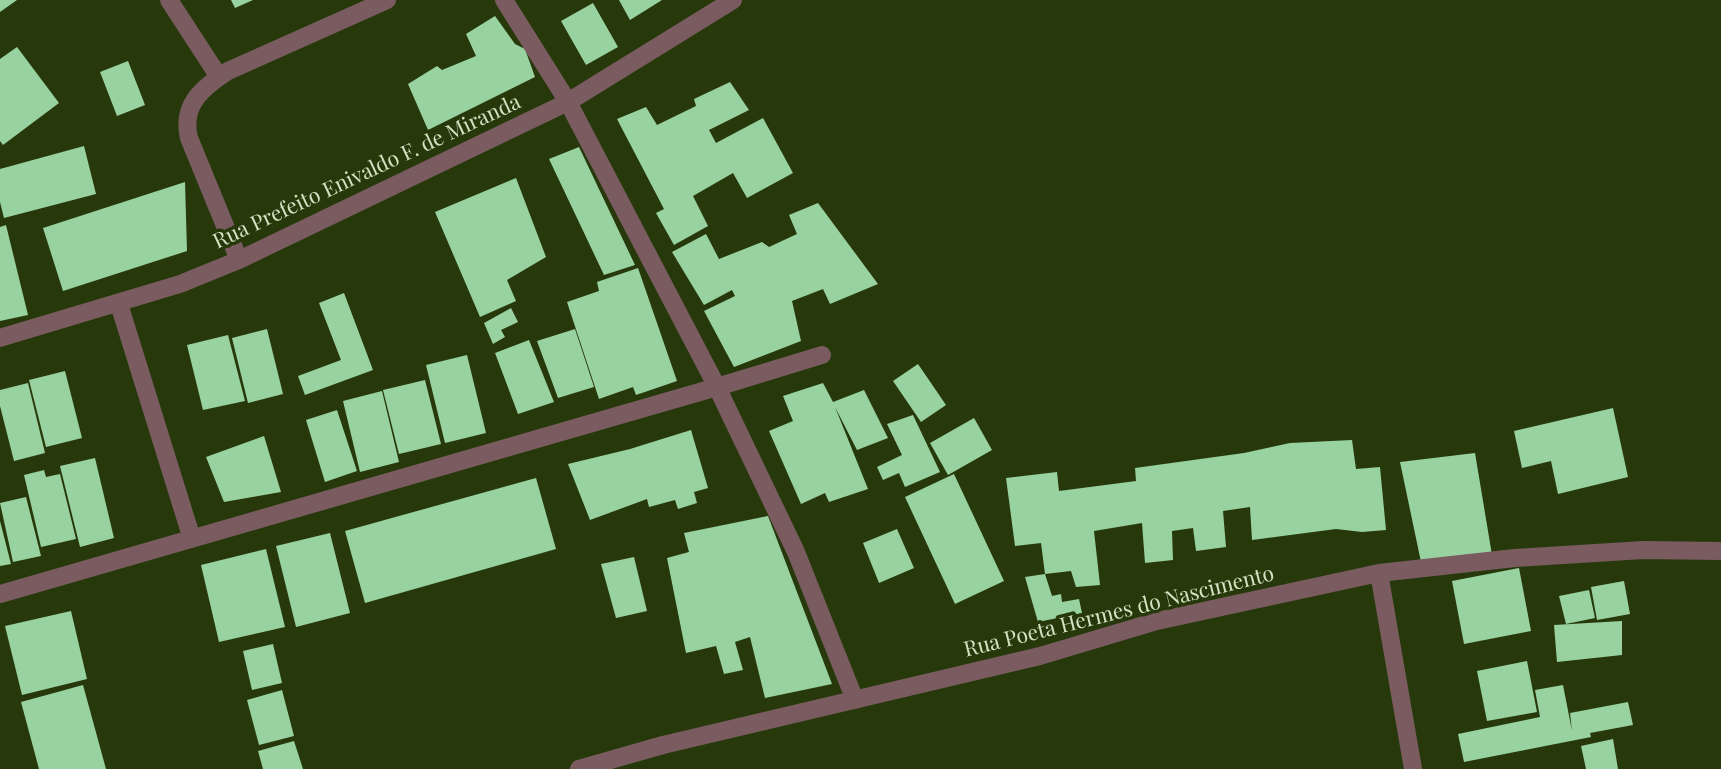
<!DOCTYPE html>
<style>
body{margin:0}
canvas{display:block;background:#27390b}
</style>
<canvas width="1721" height="769"></canvas>
<script>
const g = document.querySelector('canvas').getContext('2d');
g.lineJoin = 'round';
function fillPath(path, color) { g.fillStyle = color; g.fill(path, 'evenodd'); }
function trace(path, color, width, dash) { g.strokeStyle = color; g.lineWidth = width; g.lineCap = dash ? 'butt' : 'round'; g.setLineDash(dash || []); g.stroke(path); }
function write(font, color, halo, rows, align = 'center') {
  g.font = font + ' "Playfair Display",serif'; g.lineWidth = 7; g.setLineDash([]); g.textBaseline = 'middle'; g.strokeStyle = halo; g.fillStyle = color; for (const [text, x, y, turn = 0] of rows) {
    g.save(); g.translate(x, y); g.rotate((+turn || 0) * Math.PI / 180); g.textAlign = isNaN(turn) ? turn : align; if (halo) g.strokeText(text, 0, 0); g.fillText(text, 0, 0); g.restore();
  }
}
fillPath(new Path2D(`
 M0,0h17l-17,12z
 M231,0h22l-18,8z
 M619,0h43l-32,20z
 M593,3l25,44 -32,18 -25,-44z
 M495,16l20,28 10,5 10,28 -107,53 -20,-46 29,-18 5,4 34,-14 -10,-22z
 M17,47l42,56 -56,42 -3,-4v-82z
 M128,61l17,44 -28,11 -17,-44z
 M730,82l19,28 -40,20 7,13 47,-25 30,55 -46,25 -14,-25 -40,23 15,30 -34,19 -18,-32 8,-4 -47,-90 29,-12 11,18 39,-19 -2,-7z
 M84,146l12,48 -92,24 -4,-16v-33z
 M579,147l56,118 -31,10 -55,-116z
 M516,178l30,79 -39,23 9,21 -36,16 -45,-105z
 M185,182l2,69 -124,40 -20,-63z
 M818,203l60,81 -48,20 -7,-15 -31,12 9,40 -67,26 -30,-56 31,-15 -3,-6 -28,15 -32,-53 34,-18 13,25 43,-17 7,5 28,-13 -8,-19z
 M6,225l22,90 -28,6v-94z
 M638,268l39,113 -41,14 -3,-8 -34,12 -32,-97 32,-11 -2,-9z
 M344,293l29,77 -68,25 -7,-19 43,-16 -22,-57z
 M511,308l7,14 -17,8 4,7 -12,7 -9,-21z
 M267,329l16,65 -35,9 -16,-65z
 M575,329l19,58 -36,11 -21,-57z
 M228,335l17,66 -42,9 -16,-65z
 M529,340l25,62 -36,12 -23,-61z
 M467,355l19,78 -41,10 -19,-78z
 M918,364l28,41 -25,17 -28,-41z
 M65,371l17,67 -36,9 -17,-67z
 M425,380l16,64 -42,10 -16,-64z
 M28,383l17,70 -31,8 -14,-55v-16z
 M823,383l10,19 31,-12 24,48 -31,12 -22,-43 33,82 -39,13 -4,-9 -24,11 -32,-73 24,-10 -10,-25z
 M382,391l17,71 -39,10 -17,-71z
 M1613,408l15,69 -70,17 -7,-33 -29,7 -8,-37z
 M337,410l20,61 -32,11 -19,-62z
 M913,415l27,57 -35,15 -6,-14 -16,7 -6,-13 25,-12 -15,-31z
 M974,418l18,32 -44,25 -18,-32z
 M691,430l17,58 -14,4 3,11 -19,6 -3,-9 -26,7 -2,-8 -57,21 -22,-56 62,-15z
 M264,436l17,56 -57,10 -18,-45z
 M1352,440l4,29 24,-2 6,63 -24,2 -26,-3 -84,11 -2,-33 -27,4 3,36 -30,4 -3,-23 -21,3 1,29 -28,3 -3,-40 -48,8 6,54 -24,2 -5,-16 -26,3 -4,-31 -26,3 -9,-68 51,-6 2,19 77,-10 -1,-13 109,-15 46,-10z
 M1475,453l17,102 -71,7 -21,-100z
 M95,458l19,80 -34,9 -20,-81z
 M44,470l2,7 14,-3 16,65 -35,8 -17,-72z
 M954,474l50,107 -49,23 -50,-107z
 M536,478l20,71 -191,54 -20,-72z
 M26,497l15,59 -28,6 -13,-59z
 M768,516l64,168 -67,14 -15,-61 -15,5 8,28 -19,4 -8,-28 -30,7 -19,-95 22,-6 -5,-19z
 M0,521l11,43 -11,2z
 M897,529l17,39 -35,15 -16,-40z
 M330,533l20,80 -54,14 -20,-81z
 M266,549l19,78 -66,15 -18,-77z
 M634,557l13,54 -31,7 -15,-54z
 M1519,568l12,63 -67,13 -12,-63z
 M1045,574l7,22 9,-2 1,8 17,-3 3,14 -44,9 -13,-45z
 M1624,581l6,33 -33,6 -6,-33z
 M1589,590l6,28 -29,6 -7,-28z
 M71,611l16,68 -65,16 -17,-69z
 M1622,621v34l-65,7 -3,-37z
 M273,644l9,39 -30,7 -9,-39z
 M1527,661l10,51 -50,9 -10,-50z
 M83,685l23,84h-67l-18,-67z
 M1563,685l9,46 -2,-18 58,-11 5,23 -43,8 1,4 -127,25 -6,-28 82,-17 -5,-27z
 M282,690l12,46 -35,9 -12,-45z
 M1613,739l5,30h-32l-5,-23z
 M294,741l9,28h-40l-5,-18z`), '#98d2a0');
trace(new Path2D(`
 M169,0l50,77
 M504,0l64,102 149,285 79,165 59,148
 M239,260l-50,-122c-8,-33 13,-50 39,-67l159,-71
 M119,304l73,235
 M0,338l180,-54 59,-24 329,-158 165,-102
 M1379,573l34,196
 M0,594l717,-207 105,-32
 M579,769l84,-24 377,-89 117,-35 222,-48 136,-15 128,-8 78,1`), '#795b60', 18);
write('21px', '#d3e2c2', '#27390b', [
 ["Rua Prefeito Enivaldo F. de Miranda",367,172,-25],
 ["Rua Poeta Hermes do Nascimento",1119,612,-14]
]);
</script>
